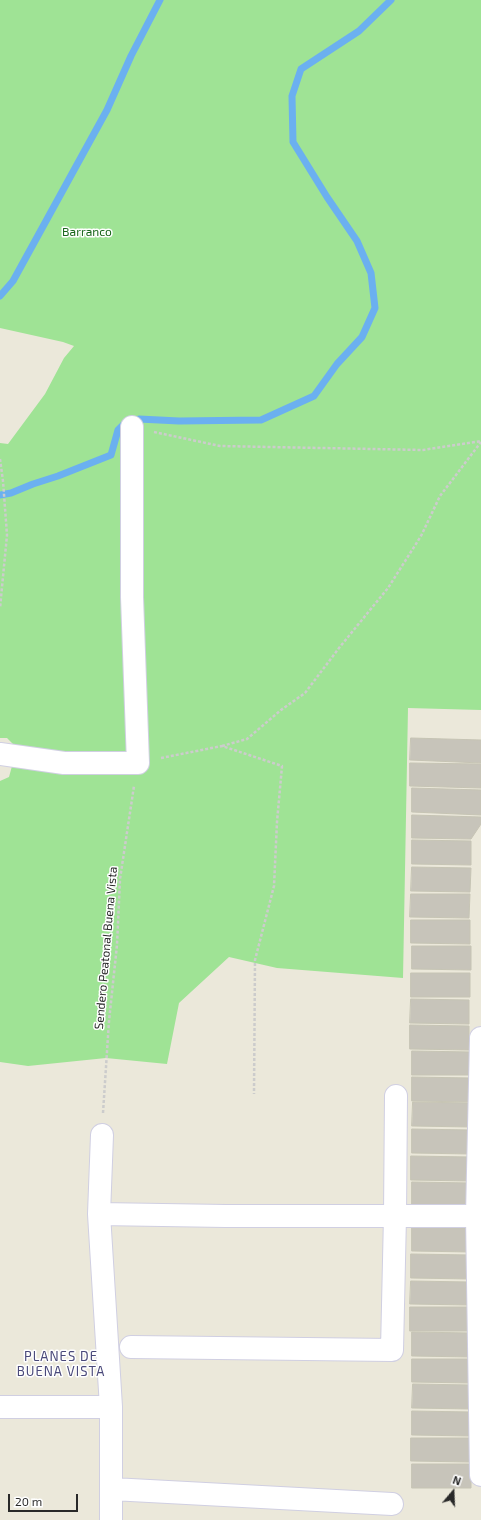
<!DOCTYPE html>
<style>
body{margin:0}
#map{position:relative;width:481px;height:1520px;overflow:hidden;background:#ebe8da;font-family:"Exo 2",sans-serif}
canvas{display:block}
.north{position:absolute;left:433px;top:1472px;width:40px;height:40px;-webkit-text-stroke:3px #fff;paint-order:stroke;rotate:19deg;font-size:11px;font-weight:700;line-height:16px;text-align:center;color:#292929}
.north::after{content:'';display:block;margin:auto;width:14px;height:18px;background:#292929;clip-path:polygon(50% 0,100% 100%,50% 72%,0 100%)}
.scale{position:absolute;left:8px;top:1494px;width:70px;height:18px;box-sizing:border-box;border:2px solid #292929;border-top:0;padding-left:5px;font-size:12px;line-height:14px;white-space:nowrap;color:#292929;-webkit-text-stroke:3px #fff;paint-order:stroke}
</style>
<div id="map">
<canvas width="481" height="1520"></canvas>
<div class="north">N</div>
<div class="scale">20 m</div>
</div>
<script>
const g = document.querySelector('canvas').getContext('2d');
g.lineJoin = 'round';
function fillPath(path, color) { g.fillStyle = color; g.fill(path, 'evenodd'); }
function trace(path, color, width, dash) { g.strokeStyle = color; g.lineWidth = width; g.lineCap = dash ? 'butt' : 'round'; g.setLineDash(dash || []); g.stroke(path); }
function write(font, color, halo, rows, align = 'center') {
  g.font = font + ' "Exo 2",sans-serif'; g.lineWidth = 3; g.setLineDash([]); g.textBaseline = 'middle'; g.strokeStyle = halo; g.fillStyle = color; for (const [text, x, y, turn = 0] of rows) {
    g.save(); g.translate(x, y); g.rotate((+turn || 0) * Math.PI / 180); g.textAlign = isNaN(turn) ? turn : align; if (halo) g.strokeText(text, 0, 0); g.fillText(text, 0, 0); g.restore();
  }
}
fillPath(new Path2D(`
 M0,0h481v710l-73,-2 -5,270 -126,-10 -48,-11 -50,46 -12,61 -61,-6 -78,8 -28,-4v-281l9,-4 8,-29 -10,-10h-7v-295l8,1 37,-50 19,-36 10,-12 -11,-4 -63,-14z`), '#9fe395');
trace(new Path2D(`
 M0,296l13,-15 94,-171 24,-54 29,-56
 M0,495l11,-2 22,-9 25,-8 53,-21 7,-25 7,-7 14,-4 40,2 82,-1 53,-24 23,-32 25,-27 13,-29 -4,-35 -14,-32 -30,-44 -34,-55 -1,-46 9,-27 58,-38 32,-31`), '#6bb0f0', 7);
const building = new Path2D(`
 M411,738l70,2v23l-71,-3z
 M410,763l71,1v24l-71,-2z
 M412,788l69,2v25l-69,-3z
 M412,815l69,2v7l-10,15 -59,-1z
 M412,840l59,1v24l-59,-1z
 M412,867l59,1 -1,24 -59,-1z
 M411,894h59l-1,24 -59,-1z
 M411,920h59v24l-59,-1z
 M412,946h59v24l-59,-1z
 M411,973h59v24h-59z
 M411,999l58,1v24l-59,-1z
 M410,1025l59,1v24l-59,-1z
 M412,1051l60,1 -1,23h-59z
 M412,1077l59,1v24l-59,-1z
 M413,1102l58,1v24l-59,-1z
 M412,1129l59,1v24l-59,-1z
 M411,1156l59,1v24l-59,-1z
 M412,1182l59,1v23h-59z
 M412,1227l59,1v24l-59,-1z
 M411,1254l59,1v24l-59,-1z
 M411,1281l58,1v23l-59,-1z
 M410,1307h59v24h-59z
 M412,1332l59,1v24l-59,-1z
 M412,1359h59v24l-59,-1z
 M413,1384l58,1v24l-59,-1z
 M412,1411l59,1v24l-59,-1z
 M411,1438h59v24l-59,-1z
 M412,1464h59v24h-59z`);
fillPath(building, '#c7c4ba');
trace(building, '#c6c4b4', 1);
const minor = new Path2D(`
 M0,754l64,9h74l-6,-166v-170
 M481,1038l-4,178 4,259
 M102,1135l-3,79 12,193v113
 M99,1214l127,2h251
 M131,1347l261,3 3,-134 1,-120
 M0,1407h111
 M112,1489l280,15`);
trace(minor, '#d0cfe2', 24);
trace(new Path2D(`
 M154,432l66,14 203,4 58,-9
 M0,459l3,22 4,54 -7,73
 M222,746l25,-7 34,-29 24,-17 34,-45 49,-60 33,-52 19,-40 41,-54
 M161,758l61,-12 60,20 -5,56 -3,64 -19,74 -1,134
 M103,1113l6,-92 8,-76 3,-66 14,-93`), '#ccc', 2.5, [3, 2]);
trace(minor, '#fff', 22);
write('12px', '#186619', '#fff', [
 ["Barranco",87,232]
]);
write('12px', '#292929', '#fff', [
 ["Sendero Peatonal Buena Vista",106,948,-85]
]);
g.letterSpacing = '1px';
write('13px', '#4a497a', '#fff', [
 ["PLANES DE",61,1357],
 ["BUENA VISTA",61,1372]
]);
g.letterSpacing = '0px';
</script>
